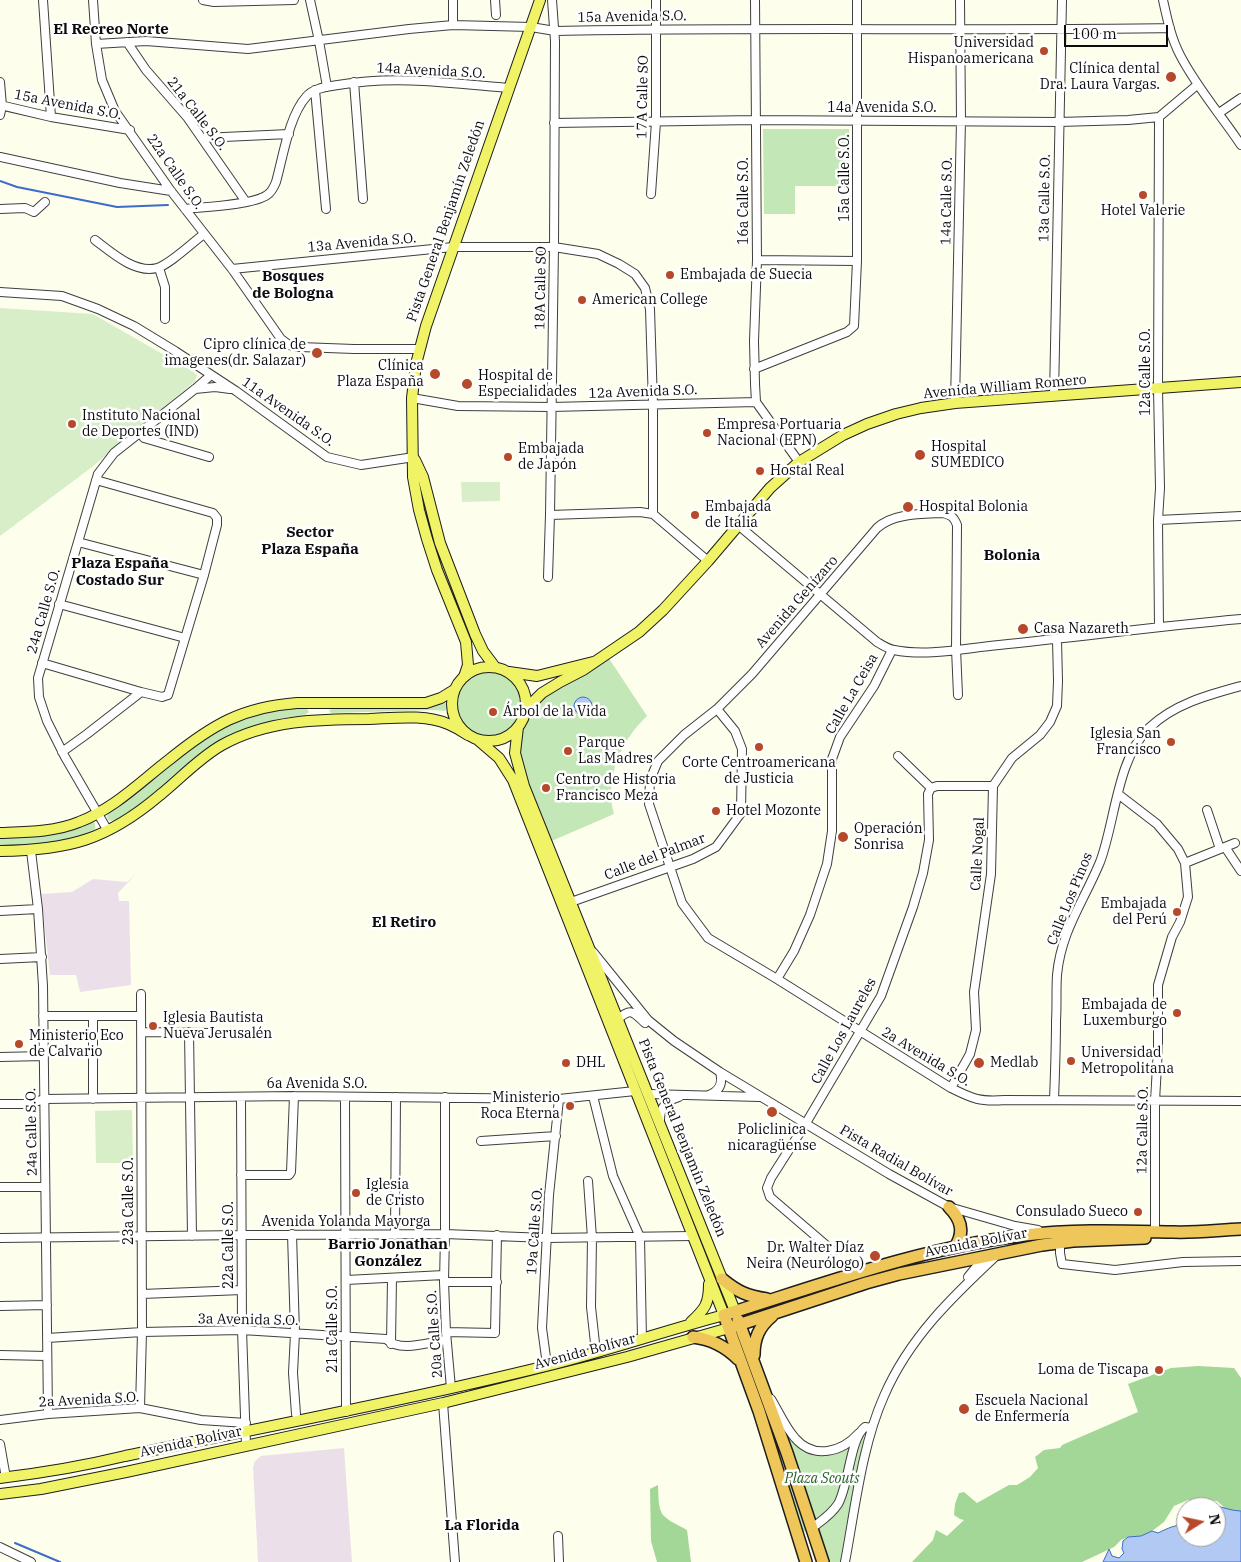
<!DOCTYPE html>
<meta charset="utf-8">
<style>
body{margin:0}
#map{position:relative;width:1241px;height:1562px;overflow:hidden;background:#fdfeeb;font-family:"IBM Plex Serif",serif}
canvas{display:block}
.north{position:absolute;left:1176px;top:1497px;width:50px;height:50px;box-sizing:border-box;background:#fff;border:1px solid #9e9e9e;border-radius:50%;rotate:80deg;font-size:14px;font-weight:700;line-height:20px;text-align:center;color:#0c0c0c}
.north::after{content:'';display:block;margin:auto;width:18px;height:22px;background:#b6492a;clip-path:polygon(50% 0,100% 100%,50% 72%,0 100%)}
.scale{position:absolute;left:1064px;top:25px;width:104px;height:22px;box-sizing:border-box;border:2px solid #0c0c0c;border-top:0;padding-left:6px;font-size:15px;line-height:18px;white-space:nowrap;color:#0c0c0c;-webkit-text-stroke:4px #fff;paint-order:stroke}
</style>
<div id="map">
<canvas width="1241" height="1562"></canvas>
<div class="north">N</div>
<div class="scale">100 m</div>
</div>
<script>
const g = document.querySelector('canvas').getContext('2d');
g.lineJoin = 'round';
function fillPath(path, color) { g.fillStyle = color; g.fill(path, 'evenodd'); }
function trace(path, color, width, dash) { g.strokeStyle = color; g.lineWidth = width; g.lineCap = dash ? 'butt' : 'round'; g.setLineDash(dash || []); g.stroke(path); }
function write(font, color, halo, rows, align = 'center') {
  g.font = font + ' "IBM Plex Serif",serif'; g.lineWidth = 5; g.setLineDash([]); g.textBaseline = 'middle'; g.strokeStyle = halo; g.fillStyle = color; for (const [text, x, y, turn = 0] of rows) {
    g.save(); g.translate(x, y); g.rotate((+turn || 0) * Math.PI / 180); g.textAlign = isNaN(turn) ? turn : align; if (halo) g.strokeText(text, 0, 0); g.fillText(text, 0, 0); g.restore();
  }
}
fillPath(new Path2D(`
 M135,875l-17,18 1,8h10l2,84 -51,7 -4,-17h-26l-9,-81 31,-2 21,-13 34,3z
 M344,1448l8,114h-94l-5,-95 2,-6 6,-5z`), '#ebe0e9');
fillPath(new Path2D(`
 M763,129h86v57h-54v28h-31z
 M606,654l41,62c-26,24 -43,63 -33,98l-67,29 -30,-81 1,-35 8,-18z
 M457 704a32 32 0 1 1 64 0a32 32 0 1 1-64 0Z
 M445,701l2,7 -2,3 -11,-1 -103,3 -2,-2 2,-2 105,-4z
 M293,708l14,1 2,3 -4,3c-60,7 -94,27 -138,67 -10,10 -45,44 -59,38l-1,-4 3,-5 32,-22 54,-48 19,-11 55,-21z
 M90,820l5,3v7c-22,16 -68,15 -95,17v-12z
 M736,1332l22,54 49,140 -4,9z
 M785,1428c15,28 38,36 66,19 -9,34 -7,51 -37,74z
 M865,1432l-24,130h-14l-10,-34c11,-12 27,-24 32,-40 5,-19 4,-40 16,-56z`), '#c3e7b7');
fillPath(new Path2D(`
 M1198,1366l36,2 7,10v133l-14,-1 -10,-9 -29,-1 -14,6 -10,16 -12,9 -11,5 -13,1 -7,3 -7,7 -32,15h-170l21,-22 3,-10 11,6 17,-16 -4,-1 -6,-4 1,-11 4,-11 5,-1 13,11 32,-18h8l13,-8 8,-9 -3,-11 9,-7 16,-2 2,-3 76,-33 -10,-28 43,-16z
 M658,1485c1,32 1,30 29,45l4,32h-34l-6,-21 -1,-52z`), '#a2d797');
fillPath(new Path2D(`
 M0,308l93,6 99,57 5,4 -2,6 -103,86 -92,69z
 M461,482h39v19l-38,1z
 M132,1110l1,53h-37l-1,-52z`), '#d7eec8');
const water = new Path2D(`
 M574 706a9 9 0 1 1 18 0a9 9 0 1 1-18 0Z
 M1215,1506c9,1 16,5 26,5v51h-138l6,-13 3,7 7,2 5,-5 -2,-4 1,-8 5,-4 13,-1 11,-5 6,2c10,-5 17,-8 28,-9v13h30z`);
fillPath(water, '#b2caf3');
trace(water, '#3c6bc8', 1);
trace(new Path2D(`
 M0,181l17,6 100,20 51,-2
 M15,1543l45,19`), '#3c6bc8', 2);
const minor = new Path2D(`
 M43,0l8,117
 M93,0l3,44 6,36 13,31 56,80 61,78 49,70 8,6 11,2 54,2h65
 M203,0l11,2 80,-2
 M310,0l9,41 8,46
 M495,0l1,15
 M755,0l2,260 -3,81 1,43 1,18 43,60
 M1163,0c4,18 8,38 17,55 17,33 41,60 61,90
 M453,25v-25
 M127,42l19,28 41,47 59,85
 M96,44l50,-3 102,8 161,-20 44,-4 78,2 24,4c205,-4 410,0 615,-3
 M0,82l2,24 -2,9
 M354,82l9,117
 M315,90l11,119
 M0,105l51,12 79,13
 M1219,113l22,-15
 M554,123l202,-3 303,2 69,-2 31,-3 38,-32
 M202,138l87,-4
 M0,157l120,26 51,8
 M651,194l5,-72v-122
 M0,209l25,-1 9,4 11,-10
 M185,209c19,-2 68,-4 82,-14 5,-3 7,-8 9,-13 7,-25 13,-66 30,-85 7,-9 21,-10 32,-12 56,-10 113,-2 170,3
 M95,240c16,12 40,34 62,28 12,-3 36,-26 47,-34
 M757,260l100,1
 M159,268l6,19v32
 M232,269l221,-22h101l44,7 21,10 16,10 10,14 5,21 3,95v110
 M0,292l62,4 36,13 36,17 41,25 61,40 91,66 34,8 53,-8
 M754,369l93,-37 7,-6 3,-65v-261
 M195,389l20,-2 15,2
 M1054,396l8,-396
 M412,398l46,8 93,1 205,-5
 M955,403l6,-283 -1,-120
 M140,432l4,6 65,19
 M550,515l90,-3 13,2 55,47
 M1158,520l83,-4
 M738,525l139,117c5,3 11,7 17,8 34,7 71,-2 105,-5 81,-8 161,-19 242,-26
 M78,542l126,33
 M548,577l2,-62 4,-268 1,-206 -3,-41
 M59,604l126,34
 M1159,627l-1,-107 2,-32 -2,-99 1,-272
 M42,663l99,29
 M958,695l-2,-46 1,-124c-3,-8 -6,-10 -14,-12 -21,1 -50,0 -66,15l-125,146 -35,35 -33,26 -26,26 -8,19 -1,24 33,99 26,35 69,41 174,109c22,11 29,14 54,12l236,1
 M62,752l25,-18 54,-42 21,5 6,-2 36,-120 13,-50v-7l-4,-5 -117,-33
 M898,756l33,32
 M1118,794l39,30 21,25 7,14 3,34 -8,25 -8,15 -14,48v63l-3,53v130
 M1207,810l13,39
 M108,831l-43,-74 -18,-36 -8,-24 -1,-19 60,-204 16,-21 81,-64 16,-14
 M1225,847l16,24
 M31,851l7,58 5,77 5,428
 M1185,863l50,-20
 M571,902l122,-43 23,-12 25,-34 1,-64 -7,-18 -18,-22
 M0,911l38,-2
 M593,952l55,68 26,21 46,31 169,102 60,33 66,19 23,4
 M0,959l42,-2
 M777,979l17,-28 16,-36 17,-51 5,-33v-72l8,-22 34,-51 18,-36
 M43,1016h98
 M617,1020c14,-13 16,-8 28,3
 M141,1032l69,1
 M189,1032l3,204
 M0,1057l44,-1
 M951,1088l19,-34 6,-24 -2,-38 17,-118 2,-88 19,-28 28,-23 10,-13 7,-16 1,-25 -1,-41
 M649,1094l110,3
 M709,1095c11,-4 14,-12 11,-23
 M593,1096l20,80 27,61 2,102
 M241,1097l1,233 4,115
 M345,1097l1,315
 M445,1097v137l-1,48 2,50 5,56
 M93,1099v-83
 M1054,1100c1,-26 2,-53 2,-79 1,-15 0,-31 1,-46 4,-44 27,-74 43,-113 15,-39 17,-104 49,-134 25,-24 59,-33 92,-42
 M0,1104h29l15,-5 250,-3 265,3 76,-8
 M660,1120c0,-13 6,-19 19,-23
 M481,1141l75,-5
 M241,1175h48l2,-3 3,-76
 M588,1181l4,57 -1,69 5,45
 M0,1187h45
 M292,1234l3,99 -2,40 3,41
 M395,1235l1,-138
 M0,1238l242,-3 203,-1 101,4 146,-2
 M1060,1238v15l2,11 53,6 68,-8 58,-1
 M833,1251l-63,-54 -3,-9 4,-10 35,-55 75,-127 32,-89 10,-34 6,-33 -1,-46 3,-6 6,-2h56
 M968,1277l17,-21
 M346,1280l98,-5
 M444,1282h53
 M142,1294l100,-4
 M0,1306l47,-1
 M446,1332l49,1 2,-98
 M47,1338l95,-6 100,-2 144,9c14,14 43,3 60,1
 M391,1344l1,-66
 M0,1355l47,1
 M547,1365l-5,-37 7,-133 10,-96
 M771,1399c8,13 14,28 24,39 19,22 47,14 64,-5
 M443,1403l12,159
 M140,1408l2,-76 -1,-338
 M0,1420l48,-6 92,-6 61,12 45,3
 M0,1444l6,34
 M812,1528c9,-7 19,-13 26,-24 11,-19 12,-66 27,-77l7,1
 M558,1536l1,26
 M0,1547l31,15
 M845,1562c10,-53 17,-117 39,-166 25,-58 68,-99 113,-141`);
const major = new Path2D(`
 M415,460l8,17 17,66 35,91 8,17 12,16
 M452 704a37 37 0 1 1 74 0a37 37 0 1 1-74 0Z
 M509,672l28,4 56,-14
 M464,677l4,-12 -2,-23 -29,-72 -10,-31 -8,-29 -6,-33 -1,-79 4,-34 10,-38 114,-326
 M526,709l16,-16 18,-11 23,-12 56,-38 24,-22 45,-49 62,-73 29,-26 44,-27 24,-11 29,-10 25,-6 34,-5 286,-21
 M518,727l-3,26 9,33 211,525
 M0,833c26,-1 55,-1 79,-11 36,-14 61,-40 91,-63 42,-34 72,-52 127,-56h129l15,-5 13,-8
 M0,851c69,-1 107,-11 160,-56 20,-16 39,-37 62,-50 45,-25 97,-26 147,-26 26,-1 56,-5 79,5 7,3 14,7 20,11
 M691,1322c14,-13 18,-18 18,-38
 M0,1478c42,-5 84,-12 125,-22 141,-29 282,-56 421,-90 60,-15 118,-35 178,-51l-211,-535 -14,-22 -21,-18
 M0,1494l41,-5 85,-17 317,-69 184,-46 102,-29`);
const highway = new Path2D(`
 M949,1207c12,12 16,25 6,40
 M722,1279c16,13 25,17 45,20
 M738,1320l49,133 36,109
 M729,1328l137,-45 33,-9 143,-29 31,-4 72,-3
 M693,1337c18,2 32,9 45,22
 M754,1355c0,-17 5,-28 18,-39
 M806,1562l-47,-151 -35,-96c99,-31 197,-67 301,-80 48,-6 99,-4 148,-3 22,1 45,-2 68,-3`);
trace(minor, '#3f3f3f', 10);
trace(major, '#1d1d1d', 12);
trace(highway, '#1d1d1d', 14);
trace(minor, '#fff', 8);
trace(major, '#f0f366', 10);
trace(highway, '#efc659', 11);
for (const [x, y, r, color] of [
 [1044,51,5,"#b6492a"],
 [1171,77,6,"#b6492a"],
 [1143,195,5,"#b6492a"],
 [670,275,5,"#b6492a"],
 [582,300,5,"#b6492a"],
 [317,353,6,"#b6492a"],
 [435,374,6,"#b6492a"],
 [467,384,6,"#b6492a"],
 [72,424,5,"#b6492a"],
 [707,433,5,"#b6492a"],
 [920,455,6,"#b6492a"],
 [508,457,5,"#b6492a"],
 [760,471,5,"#b6492a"],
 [908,507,6,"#b6492a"],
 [695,515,5,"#b6492a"],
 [1023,629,6,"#b6492a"],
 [493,712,5,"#b6492a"],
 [1171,742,5,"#b6492a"],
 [759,747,5,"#b6492a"],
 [568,751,5,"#b6492a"],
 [546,788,5,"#b6492a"],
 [716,811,5,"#b6492a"],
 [843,837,6,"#b6492a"],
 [1177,912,5,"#b6492a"],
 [1177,1013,5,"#b6492a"],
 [153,1026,5,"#b6492a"],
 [19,1044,5,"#b6492a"],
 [1071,1061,5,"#b6492a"],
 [566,1063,5,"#b6492a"],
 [979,1063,6,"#b6492a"],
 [570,1106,5,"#b6492a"],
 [772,1112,6,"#b6492a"],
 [356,1193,5,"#b6492a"],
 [1138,1212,5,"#b6492a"],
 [875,1256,6,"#b6492a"],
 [1159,1370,5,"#b6492a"],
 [964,1409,6,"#b6492a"]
]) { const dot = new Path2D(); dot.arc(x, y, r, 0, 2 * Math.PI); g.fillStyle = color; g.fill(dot); trace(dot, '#fff', 2); }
write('14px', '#0c0c0c', '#fff', [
 ["15a Avenida S.O.",632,17,-1],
 ["14a Avenida S.O.",431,71,3],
 ["17A Calle SO",643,97,-89],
 ["15a Avenida S.O.",68,105,11],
 ["14a Avenida S.O.",882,108],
 ["21a Calle S.O.",197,114,52],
 ["22a Calle S.O.",175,172,55],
 ["15a Calle S.O.",845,178,-90],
 ["13a Calle S.O.",1045,198,-89],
 ["16a Calle S.O.",744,201,-90],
 ["14a Calle S.O.",947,201,-89],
 ["Pista General Benjamín Zeledón",446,221,-71],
 ["13a Avenida S.O.",362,243,-5],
 ["18A Calle SO",541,288,-89],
 ["12a Calle S.O.",1146,372,-90],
 ["Avenida William Romero",1005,387,-5],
 ["12a Avenida S.O.",643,392,-2],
 ["11a Avenida S.O.",288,412,35],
 ["Avenida Genízaro",797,602,-49],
 ["24a Calle S.O.",44,611,-74],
 ["Calle La Ceisa",852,694,-60],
 ["Calle Nogal",978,854,-87],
 ["Calle del Palmar",655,857,-21],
 ["Calle Los Pinos",1070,899,-68],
 ["Calle Los Laureles",844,1031,-61],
 ["2a Avenida S.O.",926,1057,31],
 ["6a Avenida S.O.",317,1084],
 ["12a Calle S.O.",1143,1130,-89],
 ["24a Calle S.O.",32,1132,-91],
 ["Pista General Benjamín Zeledón",682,1138,68],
 ["Pista Radial Bolívar",896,1161,30],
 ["23a Calle S.O.",129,1201,-90],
 ["Avenida Yolanda Mayorga",346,1222],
 ["19a Calle S.O.",535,1231,-86],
 ["Avenida Bolívar",976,1243,-11],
 ["22a Calle S.O.",229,1245,-90],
 ["3a Avenida S.O.",248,1320,1],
 ["21a Calle S.O.",333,1329,-90],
 ["20a Calle S.O.",435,1334,-94],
 ["Avenida Bolívar",585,1352,-15],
 ["2a Avenida S.O.",89,1400,-3],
 ["Avenida Bolívar",191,1442,-12]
]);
write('14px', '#0c0c0c', '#fff', [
 ["Universidad",1034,43,"right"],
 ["Hispanoamericana",1034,59,"right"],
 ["Clínica dental",1160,69,"right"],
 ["Dra. Laura Vargas.",1160,85,"right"],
 ["Hotel Valerie",1143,211,"center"],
 ["Embajada de Suecia",680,275],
 ["American College",592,300],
 ["Cipro clínica de",306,345,"right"],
 ["imagenes(dr. Salazar)",306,361,"right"],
 ["Clínica",424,366,"right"],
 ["Plaza España",424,382,"right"],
 ["Hospital de",478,376],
 ["Especialidades",478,392],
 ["Instituto Nacional",82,416],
 ["de Deportes (IND)",82,432],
 ["Empresa Portuaria",717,425],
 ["Nacional (EPN)",717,441],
 ["Hospital",931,447],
 ["SUMEDICO",931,463],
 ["Embajada",518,449],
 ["de Japón",518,465],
 ["Hostal Real",770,471],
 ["Embajada",705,507],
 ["de Italia",705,523],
 ["Hospital Bolonia",919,507],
 ["Casa Nazareth",1034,629],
 ["Árbol de la Vida",503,712],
 ["Iglesia San",1161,734,"right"],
 ["Francisco",1161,750,"right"],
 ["Parque",578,743],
 ["Las Madres",578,759],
 ["Corte Centroamericana",759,763,"center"],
 ["de Justicia",759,779,"center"],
 ["Centro de Historia",556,780],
 ["Francisco Meza",556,796],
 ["Hotel Mozonte",726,811],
 ["Operación",854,829],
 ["Sonrisa",854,845],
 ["Embajada",1167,904,"right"],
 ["del Perú",1167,920,"right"],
 ["Embajada de",1167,1005,"right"],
 ["Luxemburgo",1167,1021,"right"],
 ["Iglesia Bautista",163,1018],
 ["Nueva Jerusalén",163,1034],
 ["Ministerio Eco",29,1036],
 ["de Calvario",29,1052],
 ["Universidad",1081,1053],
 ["Metropolitana",1081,1069],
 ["DHL",576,1063],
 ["Medlab",990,1063],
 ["Ministerio",560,1098,"right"],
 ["Roca Eterna",560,1114,"right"],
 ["Policlinica",772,1130,"center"],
 ["nicaragüense",772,1146,"center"],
 ["Iglesia",366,1185],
 ["de Cristo",366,1201],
 ["Consulado Sueco",1128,1212,"right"],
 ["Dr. Walter Díaz",864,1248,"right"],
 ["Neira (Neurólogo)",864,1264,"right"],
 ["Loma de Tiscapa",1149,1370,"right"],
 ["Escuela Nacional",975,1401],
 ["de Enfermería",975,1417]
], 'left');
write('italic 14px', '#1f6023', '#fff', [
 ["Plaza Scouts",822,1479]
]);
write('bold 15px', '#0c0c0c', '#fff', [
 ["El Recreo Norte",111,30],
 ["Bosques",293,277],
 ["de Bologna",293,294],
 ["Sector",310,533],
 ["Plaza España",310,550],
 ["Bolonia",1012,556],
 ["Plaza España",120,564],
 ["Costado Sur",120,581],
 ["El Retiro",404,923],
 ["Barrio Jonathan",388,1245],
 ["González",388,1262],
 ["La Florida",482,1526]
]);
</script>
